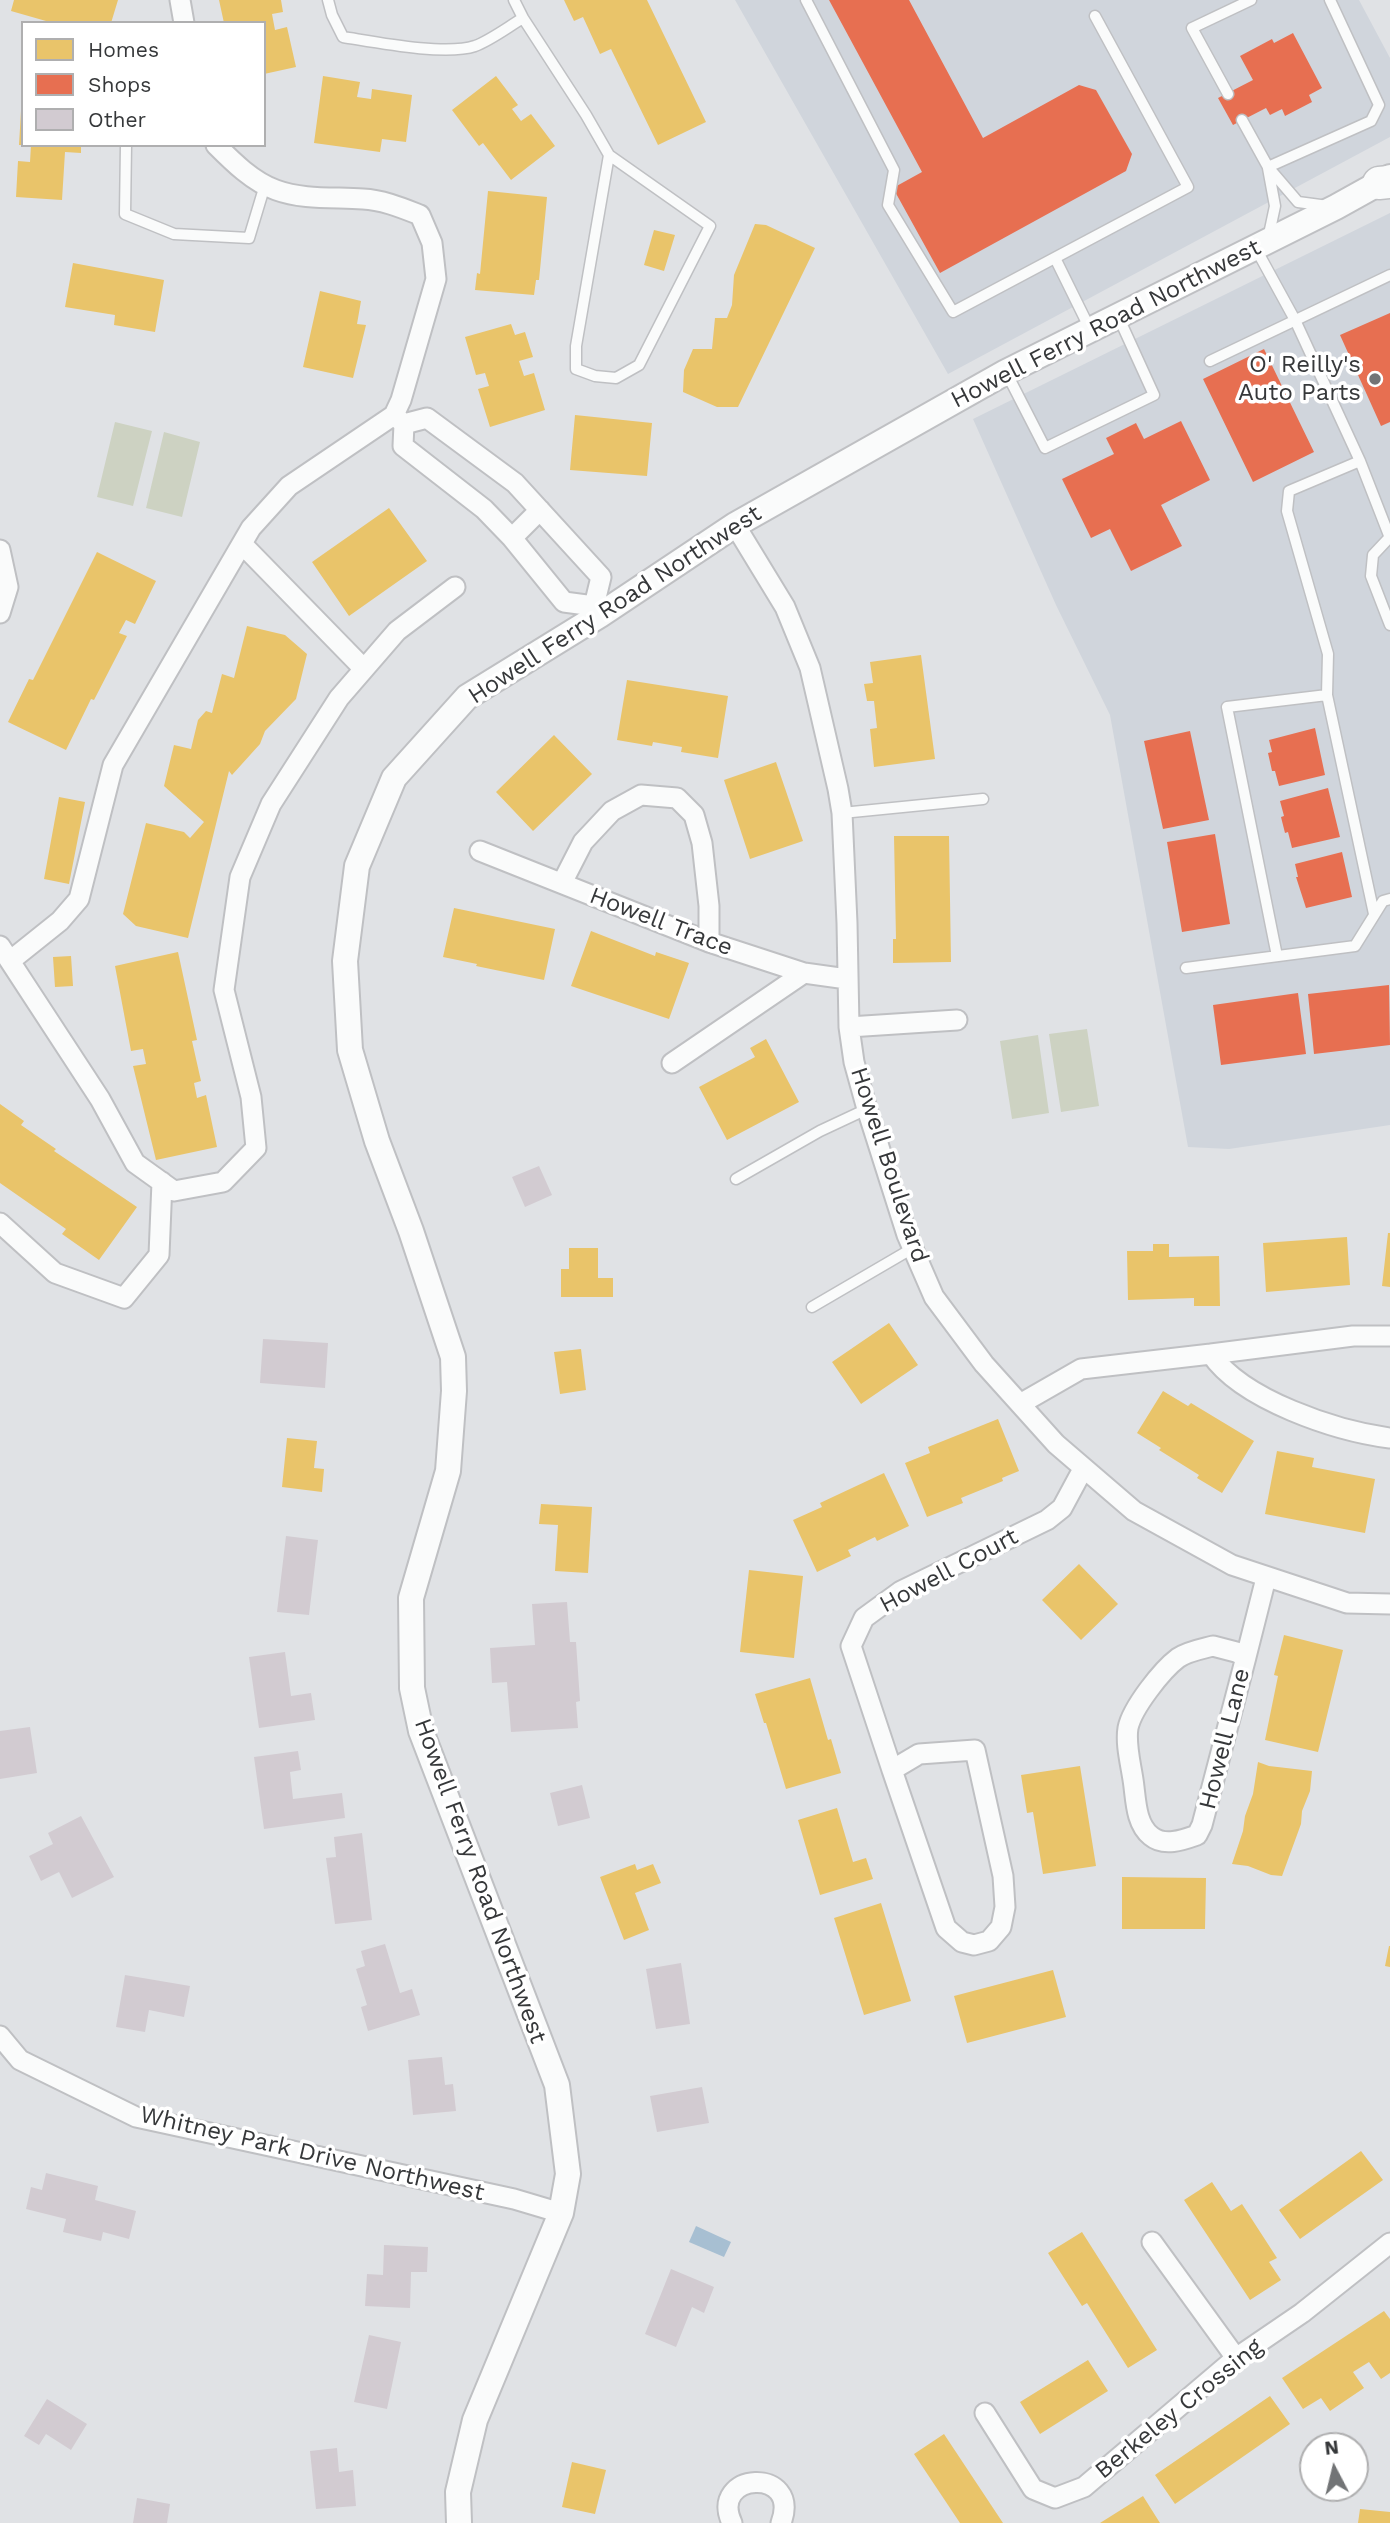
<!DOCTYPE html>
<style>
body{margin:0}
#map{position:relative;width:1390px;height:2523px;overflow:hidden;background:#e0e2e5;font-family:"Work Sans",sans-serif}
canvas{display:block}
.legend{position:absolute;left:21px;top:21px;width:245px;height:126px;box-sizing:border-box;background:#fff;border:2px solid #afafb0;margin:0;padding:9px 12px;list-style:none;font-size:21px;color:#36383a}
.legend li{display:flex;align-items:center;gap:14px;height:35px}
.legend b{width:35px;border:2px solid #afafb0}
.north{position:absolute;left:1299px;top:2432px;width:70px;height:70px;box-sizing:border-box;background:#fff;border:2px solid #afafb0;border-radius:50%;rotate:353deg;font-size:19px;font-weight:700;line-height:28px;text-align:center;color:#36383a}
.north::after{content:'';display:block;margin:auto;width:24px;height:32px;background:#727476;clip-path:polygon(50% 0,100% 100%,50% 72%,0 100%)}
</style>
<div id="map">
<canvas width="1390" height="2523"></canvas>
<ul class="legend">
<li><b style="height:19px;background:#e9c46a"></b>Homes</li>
<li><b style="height:19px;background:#e76f51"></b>Shops</li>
<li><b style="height:19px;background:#d2cbd1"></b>Other</li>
</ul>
<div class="north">N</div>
</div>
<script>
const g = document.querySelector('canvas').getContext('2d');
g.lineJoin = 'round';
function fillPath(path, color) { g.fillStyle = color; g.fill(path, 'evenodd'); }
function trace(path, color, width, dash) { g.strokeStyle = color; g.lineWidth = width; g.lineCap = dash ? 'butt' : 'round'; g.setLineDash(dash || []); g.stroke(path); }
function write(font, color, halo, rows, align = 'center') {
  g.font = font + ' "Work Sans",sans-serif'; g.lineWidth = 7; g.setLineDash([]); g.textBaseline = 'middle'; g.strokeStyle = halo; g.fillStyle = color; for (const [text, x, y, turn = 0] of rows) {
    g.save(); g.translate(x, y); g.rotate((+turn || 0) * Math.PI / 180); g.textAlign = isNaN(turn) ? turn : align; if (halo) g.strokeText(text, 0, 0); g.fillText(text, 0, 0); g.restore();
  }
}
fillPath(new Path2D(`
 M735,0h624l31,58v79l-442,237z
 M1390,213v912l-161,24 -41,-2 -78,-432 -54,-110 -83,-186z`), '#d0d5dc');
fillPath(new Path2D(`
 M115,422l37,9 -19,75 -36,-9z
 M164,432l36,10 -18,75 -36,-9z
 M1087,1029l12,77 -38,6 -12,-78z
 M1038,1035l11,78 -37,6 -12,-78z`), '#cdd2c2');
fillPath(new Path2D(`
 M696,2226l35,16 -7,15 -35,-15z`), '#a7bfd2');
fillPath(new Path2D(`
 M14,0h104l-7,23h-58l-42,-12z
 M219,0h62l2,12 -11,2 3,16 12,-3 9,40 -32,7v-51h-40z
 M564,0h83l59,122 -48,23 -47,-96 -11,5 -17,-37 -9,4z
 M323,76l37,6 -3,15 14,2 1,-10 40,6 -6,47 -24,-3 -2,13 -66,-9z
 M496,76l22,29 -6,4 9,12 10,-7 24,32 -44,34 -28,-37 -4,3 -27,-36z
 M21,111h2v34h-4z
 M31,145h50v8l-16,-1 -3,48 -46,-3 2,-36 12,1z
 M488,191l59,6 -8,83h-3l-2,15 -59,-5 2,-17 3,1z
 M755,224l11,1 49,23 -77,159h-21l-34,-15 1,-22 9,-21h19l3,-31h12l5,-13 2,-30z
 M654,230l21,5 -11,36 -20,-6z
 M73,263l91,17 -9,52 -41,-7 1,-10 -50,-8z
 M320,291l41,10 -4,23 9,1 -13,53 -50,-11z
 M511,324l4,11 10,-3 8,25 -14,4 5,15 10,-3 11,37 -55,17 -12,-38 11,-3 -4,-13 -9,2 -11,-38z
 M575,415l77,8 -5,53 -77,-6z
 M389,508l38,53 -78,55 -37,-54z
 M97,552l59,29 -21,43 -9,-4 -7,13 8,3 -33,64 -3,-1 -25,51 -58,-28 21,-43 4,1z
 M247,626l38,9 22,19 -11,45 -31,32 -5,13 -28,31 -3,-4 -41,167 -52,-12 -13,-12 23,-91 38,9 6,6 14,-16 -40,-36 10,-41 17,4 7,-29 8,-9 6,2 10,-39 12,4z
 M921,655l14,104 -61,8 -4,-38 7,-1 -3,-27h-7l-3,-17 9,-1 -3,-21z
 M627,680l101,16 -10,62 -37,-6 1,-5 -29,-5 -1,4 -35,-6z
 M554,735l38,39 -59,57 -37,-39z
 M776,762l27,79 -53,18 -26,-79z
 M59,797l26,5 -16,82 -25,-5z
 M894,836h55l2,126 -58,1v-24h3z
 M454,908l101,21 -11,51 -68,-14 1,-2 -34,-7z
 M591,931l64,25 1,-4 33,11 -20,56 -98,-33z
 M178,952l19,88 -5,1 9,40 -7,2 3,15 9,-3 11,52 -61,13 -23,-94 13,-2 -3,-15 -12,2 -16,-85z
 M71,956l2,30 -18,1 -2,-30z
 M766,1039l33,63 -72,38 -28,-53 56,-30 -5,-9z
 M0,1104l24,17 -3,4 35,24 -2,2 83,56 -38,53 -37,-26 4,-5 -66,-46z
 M1388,1233h2v54l-8,-1z
 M1347,1237l3,48 -84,7 -3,-49z
 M1153,1244h16v13l50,-1 1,50h-26v-8l-66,2 -1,-49h26z
 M569,1248h29v30h15v19h-52v-28h8z
 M889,1323l29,42 -57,39 -29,-42z
 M581,1349l5,41 -26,4 -6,-42z
 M1163,1391l25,15 3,-3 63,38 -32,52 -25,-15 2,-3 -40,-25 2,-2 -24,-15z
 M998,1419l21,52 -17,7 1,3 -42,17 2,5 -36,14 -22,-54 25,-10 -2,-6z
 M287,1438l30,3 -3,27 10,1 -2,23 -40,-5z
 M1277,1451l37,7 -2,9 63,12 -10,54 -100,-19z
 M884,1473l25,53 -32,15 -2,-4 -27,13 3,6 -34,16 -24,-52 29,-13 -2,-4z
 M541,1504l51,3 -4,66 -33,-2 3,-46 -19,-1z
 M1079,1564l39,40 -37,36 -39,-40z
 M749,1570l54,6 -9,82 -54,-6z
 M1284,1635l59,15 -25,102 -53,-12 13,-64 -4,-1z
 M810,1678l18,62 3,-1 10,34 -55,16 -20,-66h-2l-9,-29z
 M1258,1762l11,4 43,5 -2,20 -8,20 -1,13 -19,52 -11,-1 -23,-9 -16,-2 11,-33 2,-15 8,-22z
 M1080,1766l16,100 -53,8 -10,-62 -6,1 -6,-38z
 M837,1808l16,54 13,-4 7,21 -53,16 -22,-75z
 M635,1864l2,6 16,-6 8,19 -26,10 14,37 -25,10 -24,-63z
 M1122,1877l84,1 -1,51h-83z
 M881,1903l30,98 -47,14 -30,-97z
 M1389,1946h1v21l-5,-1z
 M1053,1970l13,47 -99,26 -13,-47z
 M1361,2151l22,29 -83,59 -21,-29z
 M1212,2182l19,29 11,-7 35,54 -8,4 12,18 -31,20 -66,-100z
 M1082,2232l75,118 -29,18 -41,-65 -5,3 -34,-53z
 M1384,2311l6,8v54l-9,6 -12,-17 -16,10 11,16 -34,23 -9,-13 -18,11 -21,-31z
 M1088,2360l20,31 -68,43 -20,-32z
 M1270,2396l20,28 -115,80 -20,-29z
 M944,2434l59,89h-43l-46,-69z
 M572,2462l34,8 -11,44 -33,-7z
 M1143,2496l17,27h-60z
 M1360,2509l30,3v11h-32z`), '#e9c46a');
fillPath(new Path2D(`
 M829,0h80l74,138 96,-53 17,5 36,64 -6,17 -186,102 -47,-85 29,-16z
 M1293,33l29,55 -13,7 3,7 -27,14 -3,-7 -12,6 -4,-7 -33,17 -15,-27 35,-18 -13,-24 32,-17 2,4z
 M1390,313v109l-9,4 -41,-91z
 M1264,349l50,103 -61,30 -50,-103z
 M1181,421l29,59 -49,25 21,41 -51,25 -21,-42 -19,9 -29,-59 52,-25 -8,-16 30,-15 8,16z
 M1315,728l10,47 -46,11 -4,-15h-3l-4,-18 4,-1 -3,-12z
 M1190,731l19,89 -46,9 -19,-88z
 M1328,788l12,49 -48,11 -4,-16 -3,1 -4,-16 3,-1 -4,-15z
 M1215,834l15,90 -48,8 -15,-90z
 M1342,852l10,45 -46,11 -10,-31h2l-3,-13z
 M1389,985l1,60 -76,9 -6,-60z
 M1298,993l8,61 -85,11 -8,-60z`), '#e76f51');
fillPath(new Path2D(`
 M539,1166l13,29 -27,12 -13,-30z
 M263,1339l65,4 -3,45 -65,-5z
 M286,1536l32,4 -9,75 -32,-3z
 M567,1602l3,40h6l4,59 -4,1 2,26 -67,4 -4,-50 -15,1 -2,-35 45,-3 -3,-41z
 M285,1652l6,44 20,-3 4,27 -56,8 -10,-71z
 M30,1727l7,46 -37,6v-48z
 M298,1751l3,19 -11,2 3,27 49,-6 3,25 -81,11 -10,-72z
 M582,1785l8,33 -32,8 -8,-33z
 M81,1816l33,61 -42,21 -13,-26 -18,9 -12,-25 24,-12 -5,-11z
 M362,1833l10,87 -37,4 -9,-66 10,-1 -2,-20z
 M385,1944l15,49 12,-4 8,26 -52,16 -7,-24 6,-2 -11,-36 9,-3 -4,-15z
 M681,1963l9,61 -34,5 -10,-60z
 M125,1975l65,11 -6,31 -35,-7 -4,22 -29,-5z
 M442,2057l3,28 8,-1 3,27 -43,4 -5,-55z
 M702,2087l7,36 -52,9 -7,-36z
 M46,2173l52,13 -3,14 41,11 -7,28 -26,-7 -2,9 -38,-9 3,-13 -40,-10 5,-22 11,3z
 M384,2245l44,2 -1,25h-16l-1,36 -45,-2 2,-32 16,1z
 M671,2269l43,18 -10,26 -12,-6 -16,40 -31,-13z
 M369,2335l32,7 -14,67 -33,-7z
 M47,2399l40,25 -16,26 -25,-16 -7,11 -15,-9z
 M337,2448l2,24 14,-2 3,36 -40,3 -6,-58z
 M137,2498l33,6 -3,19h-34z`), '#d2cbd1');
const service = new Path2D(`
 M328,0l4,15 11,22c32,5 102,19 132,9 16,-6 33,-19 48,-28
 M514,0l9,18 63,97 23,40 101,71 -71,139 -23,13 -21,-2 -19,-7v-23l33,-191
 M806,0l88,170 -6,35 65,107 235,-125 -93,-171
 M1228,94l-36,-66 59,-28
 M1242,120l26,47 30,35 30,4
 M126,145l-1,69 49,20 75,4 16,-53
 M1268,167l103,-46 8,-16 -49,-105
 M1268,168l7,38 -7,33
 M1255,247l40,73 65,141
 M1055,258l35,71
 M1210,361l180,-86
 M1006,372l39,76 109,-53 -36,-79
 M1389,538l-16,17 -2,21 19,49
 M1327,695l1,-41 -41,-143 2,-20 71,-30 30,77
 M842,813l141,-14
 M1277,956l-50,-249 100,-12 47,219
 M1186,968l169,-22 28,-45 7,-2
 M736,1179l84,-48 47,-22
 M812,1307l101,-59`);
const minor = new Path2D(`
 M180,0l4,23
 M216,145c17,17 37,37 60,45 27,10 59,7 87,9 20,1 39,9 57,16l12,28 4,36 -35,121 -7,15 10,9
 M404,424l23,-6 88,65 86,94 -7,29
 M404,424l-1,22 81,63 28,29 52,64 30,4 6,9
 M735,525l50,82 25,61 28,121 4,24 5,110 2,104 5,35 13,47 40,126 27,62 50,67 72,80 78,67 98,54 115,38 43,1
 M512,538l28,-28
 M242,544l122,125
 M0,550l8,37 -8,26
 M480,851l229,91 95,31 43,6
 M562,883l21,-41 29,-31 29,-16 36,3 17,17 8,28 7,63v36
 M0,946l100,153 35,64 39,28 49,-9 33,-34 -5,-51 -27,-107 16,-113 31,-73 68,-106 58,-67 58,-44
 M10,961l50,-40 19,-22 34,-134 138,-237 38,-42 105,-71
 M849,1027l108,-7
 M672,1063l132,-90
 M0,1223l55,50 69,25 35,-43 3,-73
 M1390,1336h-37l-142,18c31,46 125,77 179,84
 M1020,1404l61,-35 130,-15
 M1213,1646l23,6 10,5 -44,168 -5,10c-14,5 -33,12 -46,1 -14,-11 -15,-32 -17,-49 -2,-19 -9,-41 -6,-59 4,-20 34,-58 50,-70 10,-7 24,-9 35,-12z
 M1246,1657l20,-79
 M975,1750l28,126 2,31 -4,20 -12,14 -15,4 -12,-3 -16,-14 -54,-158 27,-16z
 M892,1770l-41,-124 13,-28 37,-27 146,-71 15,-12 21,-39
 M0,2036l20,24 116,57 378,82 47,14
 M1152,2242l84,116
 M985,2413l48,76 22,9 29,-11 152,-129 66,-45 88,-70
 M732,2523c-24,-51 70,-57 49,0`);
const tertiary = new Path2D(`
 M459,2523l-1,-31 17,-72 86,-207 7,-39 -11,-89 -136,-354 -9,-43 -1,-90 37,-127 6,-80 -1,-34 -42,-126 -34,-90 -27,-91 -5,-89 12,-95 37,-88 73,-81 133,-82 135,-90 271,-153 330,-165 54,-30`);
const trunk = new Path2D(`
 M1379,183l11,-1`);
trace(service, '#bfc0c3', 13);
trace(minor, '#bfc0c3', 23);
trace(tertiary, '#bfc0c3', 28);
trace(trunk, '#bfc0c3', 35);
trace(service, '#fafbfb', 10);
trace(minor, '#fafbfb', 19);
trace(tertiary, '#fafbfb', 24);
trace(trunk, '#fafbfb', 32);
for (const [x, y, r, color] of [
 [1375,379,7,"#727476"]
]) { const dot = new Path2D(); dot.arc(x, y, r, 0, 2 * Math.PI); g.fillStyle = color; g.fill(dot); trace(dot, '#fff', 2.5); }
write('24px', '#36383a', '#fff', [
 ["Howell Ferry Road Northwest",1106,324,-27],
 ["Howell Ferry Road Northwest",615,605,-33],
 ["Howell Trace",661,922,21],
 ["Howell Boulevard",889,1165,72],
 ["Howell Court",949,1571,-28],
 ["Howell Lane",1225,1739,-76],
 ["Howell Ferry Road Northwest",480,1881,70],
 ["Whitney Park Drive Northwest",312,2154,13],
 ["Berkeley Crossing",1179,2409,-39]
]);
write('24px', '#36383a', '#fff', [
 ["O' Reilly's",1361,365],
 ["Auto Parts",1361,393]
], 'right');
</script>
